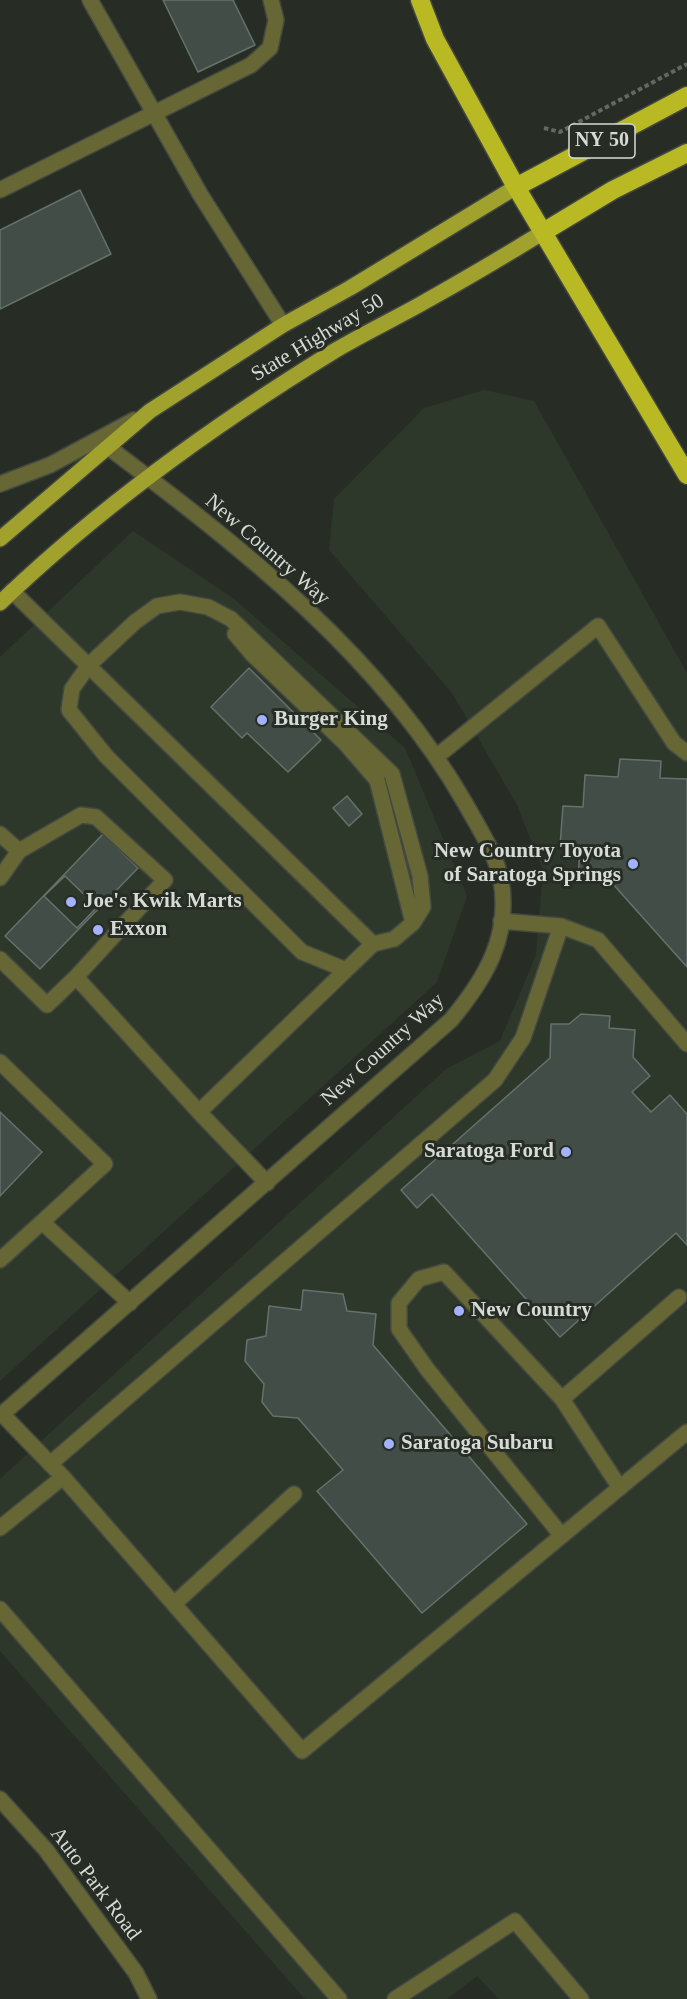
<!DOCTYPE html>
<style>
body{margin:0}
canvas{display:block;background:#272d25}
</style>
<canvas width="687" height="1999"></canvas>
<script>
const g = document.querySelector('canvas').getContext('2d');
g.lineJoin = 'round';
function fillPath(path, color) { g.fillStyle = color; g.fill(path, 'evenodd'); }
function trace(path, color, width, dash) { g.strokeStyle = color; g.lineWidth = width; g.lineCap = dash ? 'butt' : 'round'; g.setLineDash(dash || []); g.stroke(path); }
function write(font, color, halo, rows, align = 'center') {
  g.font = font + ' Georgia,serif'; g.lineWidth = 6; g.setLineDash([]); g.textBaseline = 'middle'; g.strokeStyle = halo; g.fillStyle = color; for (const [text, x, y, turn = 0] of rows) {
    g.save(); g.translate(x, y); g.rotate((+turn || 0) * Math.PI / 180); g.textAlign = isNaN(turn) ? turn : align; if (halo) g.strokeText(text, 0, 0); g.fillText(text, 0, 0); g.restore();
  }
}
fillPath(new Path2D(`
 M484,390l50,11 153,272v1326h-188l-22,-23 -30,23h-142l-305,-348v-172l446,-410 54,-28 36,-86 7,-85 -26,-65 -65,-112 -123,-143 5,-51 90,-91z
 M133,531l101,68 171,149 62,148 -30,86 -437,399v-724z`), '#2d372a');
const building = new Path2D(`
 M163,0h70l22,45 -57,27z
 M80,190l31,64 -111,55v-79z
 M249,668l72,72 -33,32 -41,-39 -5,5 -31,-31z
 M620,759l41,2 -1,17 27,1v188l-75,-84 -34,-2 2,-34 -20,-1 3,-40 20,1 2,-32 33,2z
 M347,796l15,18 -13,12 -16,-18z
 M103,834l35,34 -98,101 -35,-33z
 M65,876l32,31 -20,21 -33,-32z
 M581,1014l29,2 -1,12 26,2 -2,27 17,19 -18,16 19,20 19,-17 17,19v131l-11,-12 -116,104 -128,-143 -15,14 -16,-18 149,-132 1,-34h18z
 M0,1112l42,40 -42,44z
 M303,1290l40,4 4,17 29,3 -3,31 154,179 -105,89 -105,-122 26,-21 -45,-52 -25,-2 -11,-14 2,-18 -19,-23 2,-21 19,-4 3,-30 32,4z`);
fillPath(building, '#424d48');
trace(building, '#65726c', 1.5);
const minor = new Path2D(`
 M90,0l110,194 83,131
 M0,190l251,-125 19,-17 6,-28 -5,-20
 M0,484l50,-19 84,-45
 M12,591l361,353 -174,168 68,71
 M235,634l17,20 93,89 32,37 36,143
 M436,757l162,-131 76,117 13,10
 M0,834l19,17 -19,27
 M19,851l62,-36 15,2 69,63 -89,97
 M561,926l37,14 89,104
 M0,959l47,46 29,-28 123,135
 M346,970l-44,-18 -196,-196 -37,-46 3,-21 17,-24 46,-43 22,-16 23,-4 28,5 23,12 161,155 28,102 3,31 -10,16 -19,16 -21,5
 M0,1062l105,102 -63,58
 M0,1260l42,-38 88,81
 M562,1399l117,-102
 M0,1416l451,-396c34,-41 60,-83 50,-140 -6,-28 -22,-52 -36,-77 -85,-148 -223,-255 -357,-356
 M50,1464l445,-384 28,-42 38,-112 -60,-5
 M63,1477l239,274 385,-319
 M0,1528l63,-51 -61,-63
 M562,1536l-135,-167 -28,-40v-26l20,-24 25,-7 118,127 58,89
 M174,1604l120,-110
 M0,1609l339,390
 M0,1799l46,51 90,123 13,26
 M395,1999l120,-78 66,78`);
const major = new Path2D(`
 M0,539l150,-128 133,-86 67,-37 166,-101
 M0,603c102,-98 215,-179 336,-253 27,-16 56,-30 83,-45 43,-24 84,-48 126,-74`);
const highway = new Path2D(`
 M420,0l15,39 81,148 171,288
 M516,187l171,-91
 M545,231l68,-41 74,-37`);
trace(minor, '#434941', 18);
trace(major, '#434941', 18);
trace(highway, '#434941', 21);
trace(new Path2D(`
 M544,128l16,4 127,-68`), '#636861', 4, [4.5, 3]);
trace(minor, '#666735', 15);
trace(major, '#a1a22e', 15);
trace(highway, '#b8b923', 18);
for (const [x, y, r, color] of [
 [262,720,6,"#a3b2fd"],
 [633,864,6,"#a3b2fd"],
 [71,902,6,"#a3b2fd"],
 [98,930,6,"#a3b2fd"],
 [566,1152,6,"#a3b2fd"],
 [459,1311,6,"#a3b2fd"],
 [389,1444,6,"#a3b2fd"]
]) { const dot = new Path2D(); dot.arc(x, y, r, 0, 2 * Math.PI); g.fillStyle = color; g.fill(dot); trace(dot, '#272d25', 2); }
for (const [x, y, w] of [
 [602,141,66]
]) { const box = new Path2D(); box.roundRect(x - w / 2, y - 17, w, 34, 4.5); g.fillStyle = '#272d25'; g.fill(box); trace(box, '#d6dbd5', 1.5); }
write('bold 20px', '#d6dbd5', null, [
 ["NY 50",602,141]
]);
write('21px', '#d6dbd5', '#272d25', [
 ["State Highway 50",318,338,-31],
 ["New Country Way",267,550,41],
 ["New Country Way",383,1050,-42],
 ["Auto Park Road",95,1884,53]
]);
write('bold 21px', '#d6dbd5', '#272d25', [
 ["Burger King",274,720],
 ["New Country Toyota",621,852,"right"],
 ["of Saratoga Springs",621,876,"right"],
 ["Joe's Kwik Marts",83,902],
 ["Exxon",110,930],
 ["Saratoga Ford",554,1152,"right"],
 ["New Country",471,1311],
 ["Saratoga Subaru",401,1444]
], 'left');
</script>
